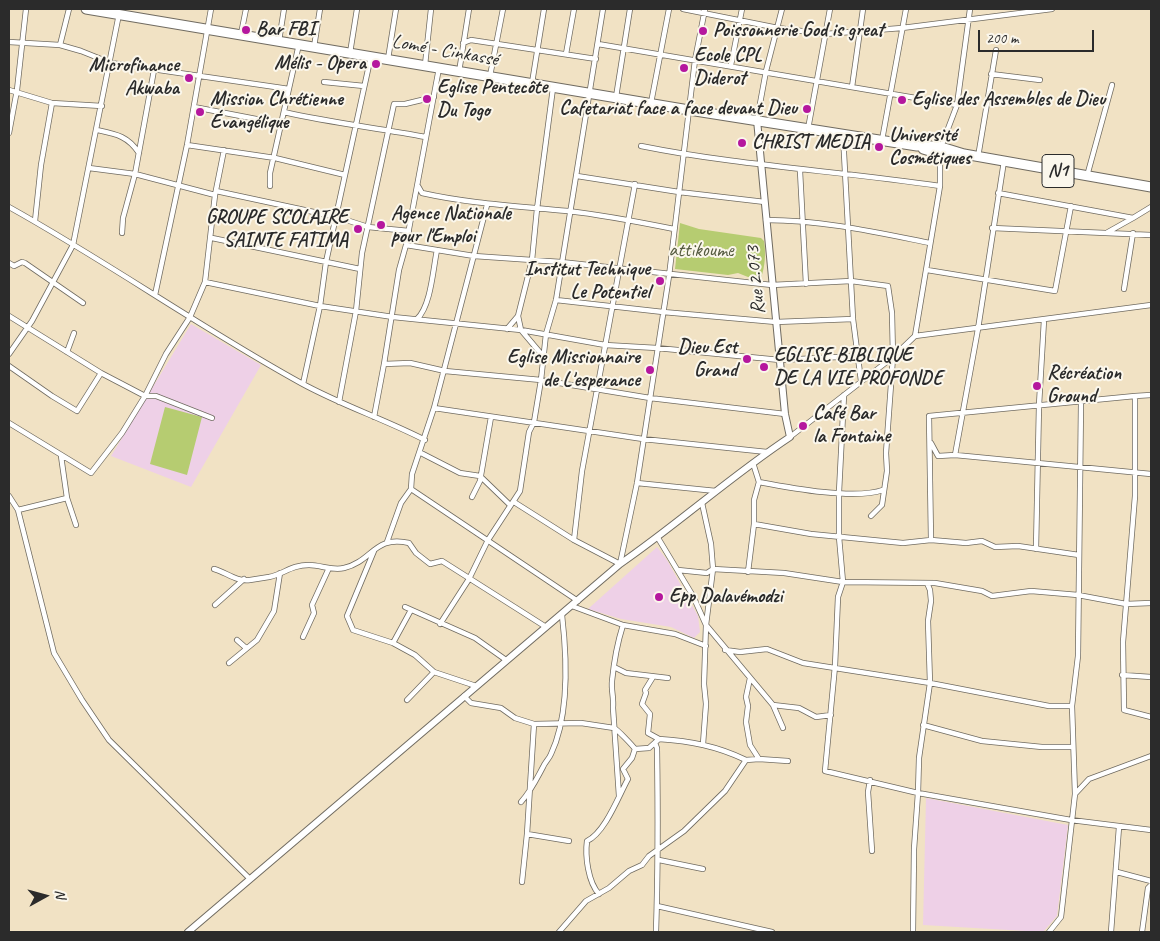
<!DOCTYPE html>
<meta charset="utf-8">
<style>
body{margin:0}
#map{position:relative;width:1160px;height:941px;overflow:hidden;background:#f1e2c4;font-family:Caveat,sans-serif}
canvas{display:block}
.frame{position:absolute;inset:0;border:10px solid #2b2b2b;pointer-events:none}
.north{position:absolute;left:20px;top:871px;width:50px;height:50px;-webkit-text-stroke:4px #fbf7ec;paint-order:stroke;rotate:83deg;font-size:14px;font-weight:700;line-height:20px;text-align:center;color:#2b2b2b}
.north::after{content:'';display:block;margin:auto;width:18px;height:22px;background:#2b2b2b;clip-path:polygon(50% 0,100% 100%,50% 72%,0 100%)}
.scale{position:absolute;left:978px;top:30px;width:116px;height:22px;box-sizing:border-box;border:2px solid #2b2b2b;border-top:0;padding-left:6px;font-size:15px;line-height:18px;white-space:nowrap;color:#2b2b2b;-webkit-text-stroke:4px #fbf7ec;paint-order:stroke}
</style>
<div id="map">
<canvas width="1160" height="941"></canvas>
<div class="frame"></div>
<div class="north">N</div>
<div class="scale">200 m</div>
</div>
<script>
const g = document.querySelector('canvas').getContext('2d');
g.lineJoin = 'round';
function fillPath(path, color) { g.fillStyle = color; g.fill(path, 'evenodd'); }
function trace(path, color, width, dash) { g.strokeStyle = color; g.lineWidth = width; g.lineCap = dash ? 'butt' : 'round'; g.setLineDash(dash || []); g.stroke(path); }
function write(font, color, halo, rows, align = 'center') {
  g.font = font + ' Caveat,sans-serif'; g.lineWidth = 4; g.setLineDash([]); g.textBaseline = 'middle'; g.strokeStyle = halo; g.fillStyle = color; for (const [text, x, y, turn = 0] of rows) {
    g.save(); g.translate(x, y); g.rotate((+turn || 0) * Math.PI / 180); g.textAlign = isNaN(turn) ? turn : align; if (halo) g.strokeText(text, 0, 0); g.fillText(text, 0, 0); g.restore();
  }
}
fillPath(new Path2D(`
 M191,324l70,41 -70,122 -80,-31z
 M657,547l10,13 31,56 2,16 -6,6 -23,-11 -50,-8 -33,-10z
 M926,798l142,27 -11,91 -14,16 -120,-7z`), '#eed0e7');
fillPath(new Path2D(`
 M680,223l19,6 62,9 3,3c2,13 1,25 -3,37l-13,-1 -10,-4 -10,2 -53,-6z
 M165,407l37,10 -15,58 -37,-11z`), '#b6cc71');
const street = new Path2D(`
 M683,9l95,19 47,6 77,-6 150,-19
 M241,34l5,-25
 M279,41l5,-32
 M9,42l51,3 21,6 30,12 178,26
 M463,43l8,-3 125,19
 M598,44l359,61
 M60,45l9,-36
 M314,47l6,-38
 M350,53l7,-44
 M566,54l8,-45
 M388,59l8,-50
 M425,65l6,-56
 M731,65l11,-56
 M439,68l-33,177 -7,25 -15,94 26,-1 35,8 96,9 109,18 135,16
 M459,72l10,-63
 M991,74l49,6
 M490,76l13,-67
 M324,82l40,4
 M532,83l12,-74
 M852,87l11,-78
 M9,90l43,13 50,3
 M616,97l14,-88
 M651,103l18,-94
 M194,107l88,17
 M284,112c47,11 95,16 142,25
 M757,120l9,-49 16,-62
 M808,129l22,-120
 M97,130c19,4 31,6 42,23
 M9,133l8,-43 9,-81
 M843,135l10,184 8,62
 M882,140l24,-131
 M187,145l88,13 70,17
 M641,146c99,20 200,25 299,40
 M941,147l16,-42 13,-96
 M978,157l18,-107
 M89,168l46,6 80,21
 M800,171l6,113
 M577,176l102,16 86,10
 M1087,176l25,-91
 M270,186v-13l29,-129
 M418,186l4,7c49,11 97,13 146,18 36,4 71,11 106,18
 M216,191l121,26 31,10 41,4
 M998,193l135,25 18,-11
 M9,207c99,55 192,121 292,176 40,22 83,36 124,57
 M766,220c56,0 109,12 164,23
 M35,221l6,-56 11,-62
 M992,228l159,7
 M1108,232l25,-14
 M122,233l1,-15 12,-44 19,-104
 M212,238l148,31
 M406,245l68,11 87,6 211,23 79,-4 37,5 4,27 1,44 -7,96 1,18 -5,34 -11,11
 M9,263l5,3 8,-4 3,1 58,40
 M927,270l128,21 16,-85
 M205,282l115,24 73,11 128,13 84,15 52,3 123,12 78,-4
 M1124,289l9,-56
 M155,295l32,-150 24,-136
 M556,300l107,12 113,10 77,-3
 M9,316l92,57 44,23h11l56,22
 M417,319c14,-13 16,-50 20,-69
 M507,329l11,-13
 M915,336l25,-150v-31
 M67,352l7,-19
 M9,354l23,-33 41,-76 46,-231
 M543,356l-22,-26 -3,-14 14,-56 5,-51 16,-121
 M9,366l43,30 25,15 24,-38
 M303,384l17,-78 6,-44 45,-206
 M844,395l-5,97v45l4,45 -5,15 -3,69 -10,105 93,22 -4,56 -1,83
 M1151,395l-16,1v100l-12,146 1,68 27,7
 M339,402l17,-91 6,-58 32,-149h11l29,-7
 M434,408l53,-203
 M374,417l10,-53
 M9,423l82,50 31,-40 23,-37 21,-42 24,-37 15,-35 10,-87 9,-45
 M790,437l103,-80 22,-21 236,-31
 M931,443l7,13 17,-1 196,19
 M421,453l39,20 20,3 29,28
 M955,455l23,-126 26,-168
 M61,456l6,42 9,27
 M759,482c32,6 95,18 124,8
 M637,483l79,8
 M411,489l167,112
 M9,496l9,14 36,143 28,47 27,40 141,139
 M472,497l8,-16 11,-64
 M514,502l60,38 46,24 17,-81 32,-207 26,-216 10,-51
 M702,503l9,41 2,25 -7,56 -2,59 2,20 -3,40
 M18,510l49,-12
 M754,524l57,10 92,9 28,-3 35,3 16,-2 13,6 23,-1 61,9
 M658,538l35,58 13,29 67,80 26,3 17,9 15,-2
 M574,540l8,-69 53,-287
 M931,540l-2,-124 206,-20
 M387,542l14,-39 10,-14 1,-15 22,-66 209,31 124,13
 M1036,549l3,-144 5,-85
 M374,551l-27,65 6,14 40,13 22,12 19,17 42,14
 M214,569c12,3 22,13 36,11 6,-1 13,-2 19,-3 15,-3 22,-12 40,-12 12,0 23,6 35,3 29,-7 30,-33 65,-25l7,10 14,11 12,-3 104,66
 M678,570l29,3 6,-4 71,4 59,9 92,1 47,8 10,5 39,-5 47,4 48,9 25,-1
 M748,572l6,-48v-24l5,-18 -6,-19
 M927,583l3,7 1,11 -3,20 2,62 -11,75 -1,35 153,27 80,10
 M215,605l29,-26
 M572,606l51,19 52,9 31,12
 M405,607l70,31 31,22
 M440,624l29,-45 19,-39 32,-49 9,-59 5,-10 7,-42 5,-46 10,-34 47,-291
 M303,637l11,-24 -2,-8 17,-37
 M237,640l9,8
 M393,643l18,-33
 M725,650l15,2 27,-3 36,14 127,20 119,23h23
 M229,663l28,-23 17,-29 6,-38
 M614,667l12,6 42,5
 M1122,675l29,2
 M653,677l-8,13 1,3 -4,11 8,10 -2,19 11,6
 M464,696l7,7 30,5 14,10 19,6 47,-1 33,5c3,1 19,18 21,21l-3,9 -9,11 5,10c-9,16 -23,54 -41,62 -2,15 1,41 12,53
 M407,700l27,-28
 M773,705l10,23
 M534,724l-7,110 42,7
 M923,725l59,16 60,6h31
 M655,743l2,5c1,62 1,123 -1,184
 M635,749l14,-1 10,-9c31,2 58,7 87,21
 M759,759l29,2
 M870,780l-2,12 4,59
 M1075,794l-3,-88 6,-50 3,-253
 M619,796l-6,-88c1,-10 -2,-18 -1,-27 2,-20 5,-37 11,-56
 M521,802c10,-11 15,-22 22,-35 2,-5 6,-8 8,-13 19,-40 16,-96 11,-139
 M659,860l44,9
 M1117,872l34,9
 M522,882l5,-48
 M657,906l115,26
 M559,932l27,-31 23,-13 20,-17 13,-6 7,-9 35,-25 41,-40 21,-31 13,-1 -9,-14 -4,-23 2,-16 -2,-9 4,-19
 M1049,932l12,-15 14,-123 14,-15 62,-23
 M1111,932l8,-105
 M1142,932l6,-44 3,-3`);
const secondary = new Path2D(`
 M188,932l432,-368c58,-40 111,-88 170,-127l-5,-23 -28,-294`);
const highway = new Path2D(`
 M86,9l603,101 228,36h21l26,8 187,33
 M923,149l23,7 18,-2`);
trace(street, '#706b61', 6);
trace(secondary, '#706b61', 8);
trace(highway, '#706b61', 11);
trace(street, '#fff', 4.5);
trace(secondary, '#fff', 6);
trace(highway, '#fff', 9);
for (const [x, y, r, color] of [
 [246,30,5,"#b5179e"],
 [703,31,5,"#b5179e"],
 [376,64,5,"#b5179e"],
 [684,68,5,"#b5179e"],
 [189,78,5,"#b5179e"],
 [427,99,5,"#b5179e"],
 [902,100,5,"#b5179e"],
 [807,109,5,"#b5179e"],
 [200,112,5,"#b5179e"],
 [742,143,5,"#b5179e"],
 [879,147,5,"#b5179e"],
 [381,225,5,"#b5179e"],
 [358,229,5,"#b5179e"],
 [660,281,5,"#b5179e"],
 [747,359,5,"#b5179e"],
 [764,367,5,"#b5179e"],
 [650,370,5,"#b5179e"],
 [1037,386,5,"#b5179e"],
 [803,426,5,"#b5179e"],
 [659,597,5,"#b5179e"]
]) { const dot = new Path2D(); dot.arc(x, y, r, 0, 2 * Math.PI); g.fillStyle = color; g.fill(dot); trace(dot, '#fbf7ec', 2); }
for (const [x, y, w] of [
 [1058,171,32]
]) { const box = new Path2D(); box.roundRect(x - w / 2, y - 16.5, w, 33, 4); g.fillStyle = '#fbf7ec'; g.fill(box); trace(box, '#2b2b2b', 1); }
write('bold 19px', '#2b2b2b', null, [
 ["N1",1058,171]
]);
write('bold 20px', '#2b2b2b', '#fbf7ec', [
 ["Bar FBI",256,30],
 ["Poissonnerie God is great",713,31],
 ["Ecole CPL",694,56],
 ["Diderot",694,79],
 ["Mélis - Opera",366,64,"right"],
 ["Microfinance",179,66,"right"],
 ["Akwaba",179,89,"right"],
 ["Eglise Pentecôte",437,88],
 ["Du Togo",437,111],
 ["Mission Chrétienne",210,100],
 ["Évangélique",210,123],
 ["Eglise des Assembles de Dieu",912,100],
 ["Cafetariat face a face devant Dieu",797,109,"right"],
 ["Université",889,136],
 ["Cosmétiques",889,159],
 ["CHRIST MEDIA",752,143],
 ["Agence Nationale",391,214],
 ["pour l'Emploi",391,237],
 ["GROUPE SCOLAIRE",348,218,"right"],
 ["SAINTE FATIMA",348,241,"right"],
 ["Institut Technique",650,270,"right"],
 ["Le Potentiel",650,293,"right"],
 ["Dieu Est",737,348,"right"],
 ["Grand",737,371,"right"],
 ["EGLISE BIBLIQUE",774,356],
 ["DE LA VIE PROFONDE",774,379],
 ["Eglise Missionnaire",640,358,"right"],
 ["de L'esperance",640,381,"right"],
 ["Récréation",1047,374],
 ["Ground",1047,397],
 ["Café Bar",813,414],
 ["la Fontaine",813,437],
 ["Epp Dalavémodzi",669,597]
], 'left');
write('20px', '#2b2b2b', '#fbf7ec', [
 ["Lomé - Cinkassé",445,51,10],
 ["Rue 2.073",756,280,-95]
]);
write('20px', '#555b40', '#fbf7ec', [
 ["attikoume",701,251]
]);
</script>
